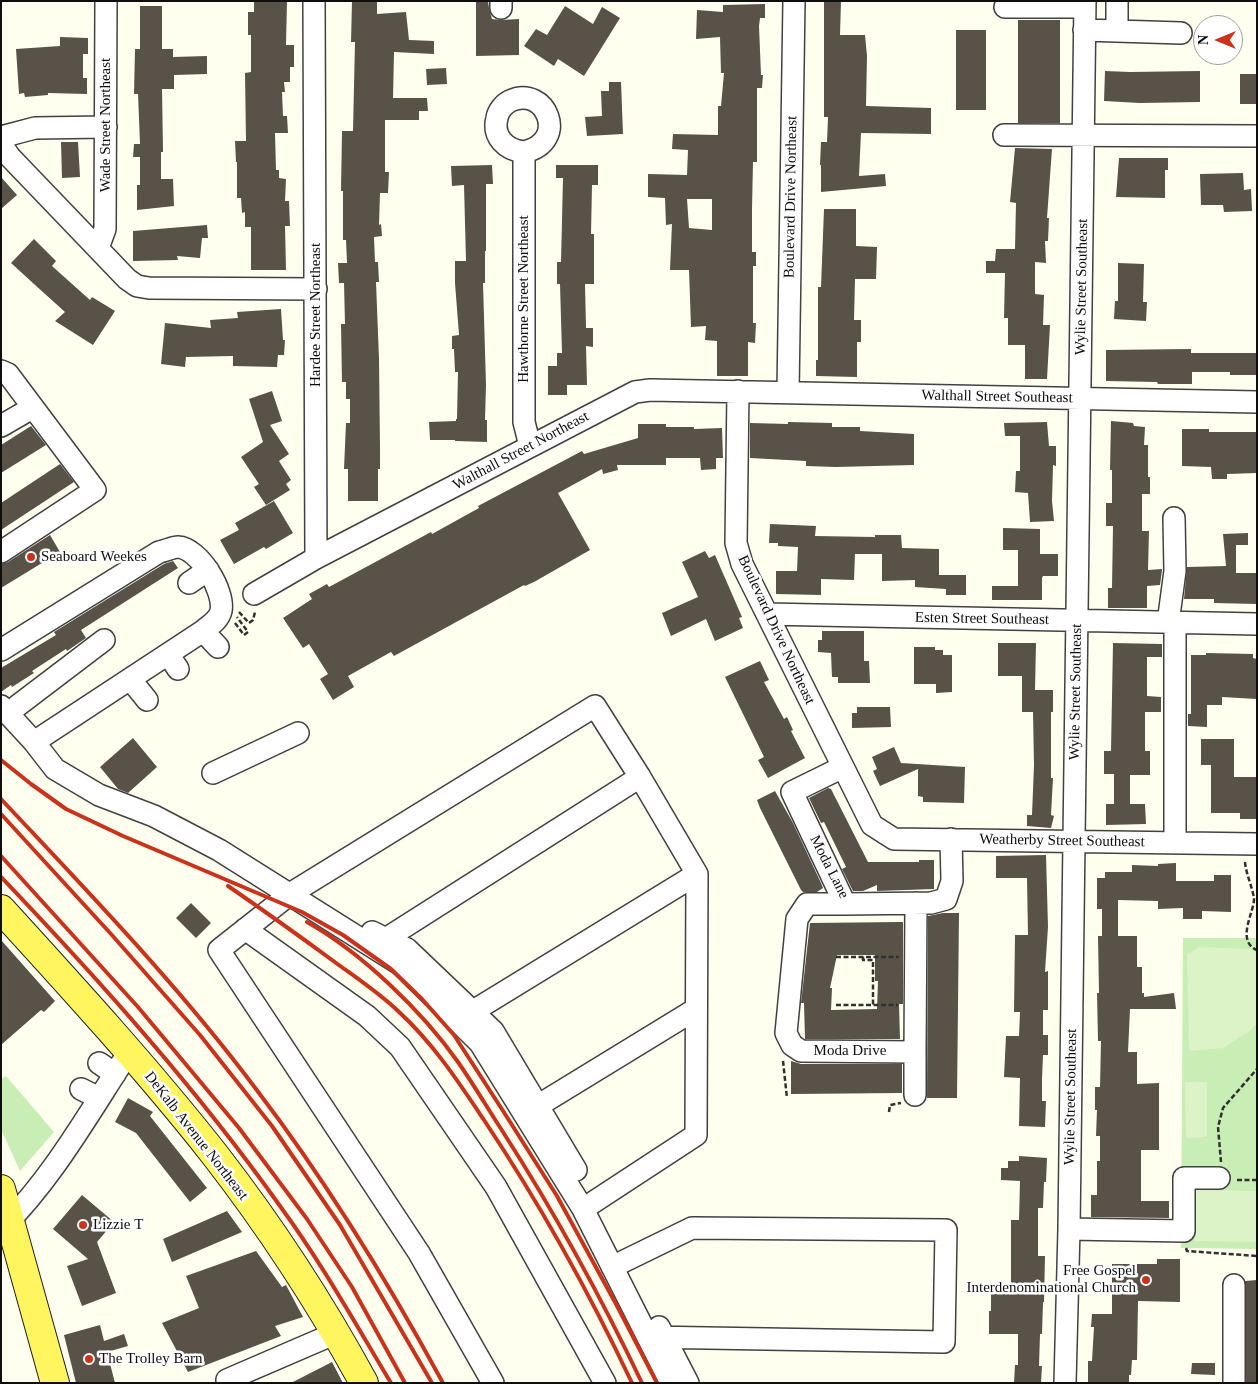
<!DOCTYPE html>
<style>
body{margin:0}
#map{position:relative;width:1258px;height:1384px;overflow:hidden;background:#ffffef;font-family:"Times New Roman",serif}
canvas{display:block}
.frame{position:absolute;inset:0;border:2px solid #0e0e0e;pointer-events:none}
.north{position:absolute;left:1193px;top:15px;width:50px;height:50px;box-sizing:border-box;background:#fff;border:1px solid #9f9f9f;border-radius:50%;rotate:270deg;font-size:14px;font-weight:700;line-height:20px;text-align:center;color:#0e0e0e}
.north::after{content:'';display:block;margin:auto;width:18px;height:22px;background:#c9331b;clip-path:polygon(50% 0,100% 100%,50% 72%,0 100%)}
</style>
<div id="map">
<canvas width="1258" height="1384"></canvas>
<div class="frame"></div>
<div class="north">N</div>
</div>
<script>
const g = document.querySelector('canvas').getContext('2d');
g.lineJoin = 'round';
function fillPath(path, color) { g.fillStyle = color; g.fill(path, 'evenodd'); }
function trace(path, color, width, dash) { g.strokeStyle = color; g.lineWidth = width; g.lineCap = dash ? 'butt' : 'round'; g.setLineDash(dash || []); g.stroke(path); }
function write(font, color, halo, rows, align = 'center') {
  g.font = font + ' "Times New Roman",serif'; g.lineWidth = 5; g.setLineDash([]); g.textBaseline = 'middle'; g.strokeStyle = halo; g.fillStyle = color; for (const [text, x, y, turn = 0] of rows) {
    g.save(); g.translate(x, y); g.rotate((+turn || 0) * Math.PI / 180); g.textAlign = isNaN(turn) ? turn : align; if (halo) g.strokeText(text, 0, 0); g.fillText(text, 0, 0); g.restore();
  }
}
fillPath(new Path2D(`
 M1183,938h74v311l-76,-1z
 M6,1076l48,56 -34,39 -19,-42v-50z`), '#c8edb5');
fillPath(new Path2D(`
 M1199,947l51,2 7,4v70l-6,7 -28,18 -34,3 -2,-96z
 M1185,1082h22v55l-21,1z
 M1195,1190l62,1v51l-63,-1z`), '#dcf3c8');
fillPath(new Path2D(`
 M254,1h33l-1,44h8v22h-4v15h-6l1,10h-3l1,24h4l1,17h-13l1,37h3v8l7,1 -1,22h4l1,25h-5l1,44h-35v-43h-6v-15l-3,1 -1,-15h-4v-36h-1l-1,-21h11l-1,-68 6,-1v-37h-3v-23h6z
 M352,1h25v13l29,-2 3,28 25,1v13l-40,-2 -1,46h34l1,13h-9v9h-34v52h4l-1,21h-8l-1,32 2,-1 1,12 -8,1 1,25h3l1,20h-3l3,77 1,90v20h-2v32h-30v-32h-4l2,-46h4v-24h-4v-17h-4l-1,-58h4l-1,-41h-5l-1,-20h9l-1,-23h-3v-49h-2l1,-60h11l2,-89h-4z
 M476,1h12l1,7 3,11 9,1 18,-1v36l-43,1z
 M824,1h17l-1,34h25l2,21 -1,50 65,2v26l-70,-1 -2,43 26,-2 1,12 -65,6v-27h-1l1,-23h6l1,-25h-4z
 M765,4v14h-5l-1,8 2,49h2l-1,13h-5v74h-4l-1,47v43h4v14h-3v57h3l-1,20 -7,-1v34h-31v-35l-12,-1 1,-14 -15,1 -2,-57h-19l2,-46 -6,1 -1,-27 -17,-1v-23l39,1 1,-25 -16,-1 1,-15 45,1v-29h3l3,-33h-3l-1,-36 -24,2 1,-29 26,2v-7zM687,199h25v31l-23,-2z
 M140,6h22v43h11v8l34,-1v18l-33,1v14h-12l1,63h-2v27h12l1,27 -37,4v-25h3v-28h-7l1,-13h6l-2,-50h-4l1,-45h5z
 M565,6l28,18 9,-17 18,11 -36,58 -26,-17 -4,7 -30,-20 12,-17 11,6z
 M1018,20h42v103h-42z
 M956,30h30v80h-30z
 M60,37l28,1v16h-5v24h4v16l-39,-1v2l-23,2 -1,-4 -5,1 -3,-45 44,-3z
 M446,68l1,16 -20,1 -1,-16z
 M1105,71l25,1 70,-1v31l-60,1 -36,-2z
 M1240,74h17v30h-17z
 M609,82h12l2,52 -36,2 -2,-19 17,-1 -1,-25h8z
 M61,142h17l2,35 -18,1z
 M1015,148l37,1 -5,69h2l-1,23h-3l1,22 -11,-1v32l9,1 -1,30h7l-3,54h-22v-34h-17v-27h-4l1,-45h-19v-12h9l1,-12h19l1,-46 -6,-1z
 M1119,158h49v12h-3v28l-49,-1z
 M492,165l1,19h-7v67h-1v32h-2l3,102 -1,35h2v22l-32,-1v-1h-25l-1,-18 27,-1v-2h1l1,-47h-3l-1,-23h-2v-13l7,-1 -4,-52v-22h11l-2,-76 -12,1 -1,-20z
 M556,165h42v20h-6l-1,49h3v50h-9l1,44h7v19l-7,-1 1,39h-20v10h-19v-29h9v-13h5l-2,-69h-3v-22h4l2,-84h-7z
 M1243,173l1,17 7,-1 1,22 -28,1 -1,-7h-22l-1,-31z
 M1,177l16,18 -16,14z
 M824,209h32v37l21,1 -1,32h-21l-1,41h7v22h-4v35l-41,-1v-16h2v-73h3z
 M207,225l1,13h-6l-2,20 -23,-2 1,4 -45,1v-30z
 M34,239l22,22 -4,5 38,34 2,-3 23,14 -22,34 -38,-24 10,-9 -31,-28 -23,-21z
 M1118,263l26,1 -1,38h4l-1,19 -32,-2 1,-18h3z
 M281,309l2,31h2l-1,15h-6l-1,12 -44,-1v-10l-47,1 -1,10 -24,-3 4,-41 46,5 -1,-8 28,-2 -1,-6z
 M1191,349v4h66v22h-27v-3h-38v12h-34l-1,-2 -51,-1v-31z
 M272,391l10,30 -12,4 19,29 -10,7 12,19 -5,4 4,6 -24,15 -12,-18 5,-3 -18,-27 22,-15 -14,-43z
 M1111,421l22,2 1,3 11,1 -1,18h4v32h2v17h-8v37h7l-1,39 14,-1v1l-2,15 -13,1v22h-39v-20h4l1,-62h-7v-23h6v-33h-2z
 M788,422l44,1v4h28v4l54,3v31l-78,2 -30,-1v-5l-56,-3v-35l38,1z
 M1047,422l2,24h7v20l-3,-1 -1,36 2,20 -24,1 -2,-29 -13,-1 1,-21h4v-35h-15l-1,-13z
 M638,424h28v3h28v2l28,-1 1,30h-7v11l-15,1 -1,-12h-34v7h-49l1,5 -15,4 -1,-5 -44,24 32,57 -56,32 -9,4 -1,-1 -130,71 -3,-4 -43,24 6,11 -21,13 -13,-21 8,-5 -19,-30 -6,4 -20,-30 29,-19 -3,-5 18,-10 2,3 102,-55 1,2 47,-26 -1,-2 104,-55 2,3 54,-16z
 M31,426l15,19 -45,28v-28z
 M1182,429h27v3h48v41l-30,1v5h-15l-1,-12 -29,-1z
 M60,464l14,18 -73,48v-27z
 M274,501l19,32 -27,16 -2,-2 -30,17 -14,-24 19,-10 -4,-7z
 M770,524l46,2 -1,10 60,1v-2h26l1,13 37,1v26h27v20h-20v-6l-31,-2v-7l-33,1v-27h-27l-1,26 -33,-1v16l-45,-1v-23h21l1,-24 -20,-1v-3h-9z
 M1003,528l37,1v25h18v22h-15l-1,2v22h-50v-14h26v-36h-15z
 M1248,533v12h-12v28h21v31l-43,-1v-4h-30l3,-32 39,-1 -3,-32z
 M50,535l10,17 -59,36v-24l7,-2z
 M705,551l4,7 6,-3 27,62 -3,1 4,10 -28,13 -9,-22 -35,17 -9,-23 36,-16 -16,-35z
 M173,561l5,7 -97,62 5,8 -19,13 -1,-2 -34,22 2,2 -22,14 -1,-2 -10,7v-24l55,-33 -2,-3 110,-68z
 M822,631h42v30h5l1,22h-32v-6h-6l-1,-24 -13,-1v-12h4z
 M998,643h38l-1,47h18v22h-2v66h2l-2,37 3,1 -3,12 -24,-2v-11h5l2,-50 -1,-53h-11v-36h-24z
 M1113,643l49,1v13h-15v39l14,1v15h-16v39h5v24h-20v29h15l1,20 -40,1v-21h8v-30h-10v-23h7z
 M914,647h21v3h8v5h9v37l-16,1v-9h-22z
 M1206,653l47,1v4l4,1v40l-35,-2v8h-15v22l-19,-1v-12h3v-59h15z
 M760,661l9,19 -5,2 20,37 3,-2 6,13 -2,1 14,27 -37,20 -10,-18 6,-3 -39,-80z
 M857,707h33l1,20 -39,1v-15h5z
 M133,738l24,29 -29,26 -10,-4 -18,-22z
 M1201,739h33v38h23v42h-17v-6h-29v-48h-10z
 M894,747l7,16 64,4 -1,36 -41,-1v-5l-5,-1v-27l-38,17 -7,-15 4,-2 -5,-12z
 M828,788l3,1 37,73h51v-2h15v29l-57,2v-6l-14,6h-10l-11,-22 4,-2 -22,-45 -3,1 -12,-25z
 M775,791l18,32 28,60 2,5 -6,4h-14l-2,-2 -41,-82 -3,-8z
 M1046,855l2,72 -3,45 3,-1v39h-5v25h5v20h-5l-1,24v22h4l-1,26 -26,-1 1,-48 -16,-1 2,-41h13l1,-24h-6l1,-77h13l-1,-57h-31v-22z
 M1176,863v18h38v-6h17v37l-29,-1v8h-19v-11l-25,1v-8l-40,-1v36h19v31h5v26h2v4l30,-4 2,16h-46l-2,43h9v32l22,-1v67h-18v51h28v17l-78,-1v-22h6v-34h3v-25h-4l1,-26h-2v-23h5l1,-46h-3l-1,-48h2l-1,-57h4v-27h-5v-31h8v-6h27v-7l26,1v-2z
 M191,903l20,20 -15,15 -20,-20z
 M943,913h16l-2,185h-30l1,-182z
 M901,922h2v82h-4l1,35h-95l-1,-36h-3l9,-80zM837,955h38v26h3l-1,28 -46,1 1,-22h-2z
 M1,940l54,61 -11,11 -3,-2 -40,35z
 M791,1061l10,3h101v29l-111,1z
 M128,1098l25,14 -3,4 57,72 -17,14 -54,-69 -21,-11z
 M1019,1156l28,2 -1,24h-2l-1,26h-5v48h7l-1,46h-1l-1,32h-2l-1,32h3l-1,17h-27l1,-18h3v-31h-29v-23h2v-28l20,1v-64h8l1,-39 -19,-1v-12h7v-7h11z
 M82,1195l32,27 -17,20 19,51 -34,13 -15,-40 21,-7 -35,-30z
 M227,1211l15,21 -70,30 -9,-23z
 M256,1251l26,36 4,-2 17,32 -28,9 6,10 -93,36 -26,-49 37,-15 -13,-32z
 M1157,1259h23v43l-42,-1 -1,59h-5l-1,15h-2v8h-41v-22h4l2,-34h-3l1,-13h20v-50h45z
 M1257,1280v103h-11l-1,-102z
 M100,1325l4,16 20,-7 4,12 -21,6 8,31h-39l-12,-48z
 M332,1362l11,21h-52z
 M1192,1363h23v12l-24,-1z`), '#585249');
const minor = new Path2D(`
 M314,1l2,557
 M501,1v7
 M1005,7h79
 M1084,30l97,3
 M1117,31v-30
 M1004,135l253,1
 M1,137l34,-9 71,-1
 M1,144l9,13 117,122 10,7 12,2 167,1
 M524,152c46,-10 22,-68 -14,-51 -6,3 -12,10 -13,17 -5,19 9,32 27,34v270l6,24
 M98,248l7,-19 1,-228
 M1,371l7,3 87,116 -94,62
 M738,391l-2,152 6,21 130,261 22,14 363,5
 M788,392l6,-391
 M1,426l31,-18
 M189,583l19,-13
 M254,594l62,-36 319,-166 15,-2 607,12
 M767,614l490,10
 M1168,623l7,-52 -1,-53
 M203,631l15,16
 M1,650l158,-98c6,-1 14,-5 19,-5 21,1 47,44 43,64 -2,9 -11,14 -18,20l-169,111
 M168,654l10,15
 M130,679l17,21
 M1,706l33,36 21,27 44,26 55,21 65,34 181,114 80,79 103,166 88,174
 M8,713l96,-73
 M843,767l-51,25 53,112 86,-1 15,-4 6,-18 -1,-42
 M213,773l85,-40
 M1175,842v-219
 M845,904h-38l-10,15 -11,114 6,12 9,6 114,1 1,-149
 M245,929l122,87 33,31 96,140 109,196
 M372,932l35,17 86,82 83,139
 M376,945l264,-168
 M462,1018l235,-144
 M915,1052v43
 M99,1063l16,11
 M81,1089l18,9
 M526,1113l170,-104
 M2,1228c51,-50 88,-117 127,-176
 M1069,1229l115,2v-53h35
 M612,1267l80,-39 254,2 -2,112 -296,-5
 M659,1327l29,56
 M227,1380l109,-47
 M493,1383l-74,-130 -200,-303 71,-56 305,-188 45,71 57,97 -1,261 -113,74
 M1065,1383l4,-154 5,-389 11,-839
 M1234,1383v-98`);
const major = new Path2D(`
 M1,909c73,80 147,161 214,246 55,71 106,149 149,228
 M1,1189l54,194`);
trace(minor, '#414141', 24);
trace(major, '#1f1f1f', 30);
trace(new Path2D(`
 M239,612l10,11 4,-3 2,-8
 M235,623l9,12 4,-3 -11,-15
 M1245,862c1,12 7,24 9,36 1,13 -19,43 3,52
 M836,957h63
 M863,957v3h10v45
 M836,1005h62
 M783,1061l4,37
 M889,1112l1,-7 11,-2
 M1221,1162l-3,-35 5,-19 34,-39
 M1237,1180h20
 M1186,1248l1,3 70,5`), '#303030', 2.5, [5, 2.5]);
trace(minor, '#fff', 21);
trace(major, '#fff65f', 28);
trace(new Path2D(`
 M1,760l30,24 35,25 57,27 179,76 41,23 48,34 31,30 32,36 51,79 52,82 59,108 41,79
 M1,799c88,94 178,187 255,290 71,93 131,191 187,294
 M1,814l110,120 89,101 72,91 68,99 92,158
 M1,856l137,151 101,121 68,91 45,68 53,96
 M1,877c99,104 196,212 279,329 41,56 75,117 111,177
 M228,886c35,24 70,49 104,74 23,17 46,32 66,51 35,32 60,70 86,109 56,84 105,172 148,263
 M307,922c55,31 115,89 151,140 16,23 30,47 45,70 52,81 98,165 139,251`), '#c9331b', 4);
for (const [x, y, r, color] of [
 [31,557,5,"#c9331b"],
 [83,1225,5,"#c9331b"],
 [1146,1280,5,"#c9331b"],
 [89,1359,5,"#c9331b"]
]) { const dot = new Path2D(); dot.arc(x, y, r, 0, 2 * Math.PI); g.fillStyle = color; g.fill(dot); trace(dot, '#fff', 2); }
write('15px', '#0e0e0e', '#fff', [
 ["Wade Street Northeast",106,125,-90],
 ["Boulevard Drive Northeast",791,197,-89],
 ["Wylie Street Southeast",1082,287,-89],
 ["Hawthorne Street Northeast",524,299,-90],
 ["Hardee Street Northeast",316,315,-90],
 ["Walthall Street Southeast",997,397,1],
 ["Walthall Street Northeast",521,451,-28],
 ["Esten Street Southeast",982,619,1],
 ["Boulevard Drive Northeast",776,630,65],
 ["Wylie Street Southeast",1076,692,-89],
 ["Weatherby Street Southeast",1062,841,1],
 ["Moda Lane",829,867,63],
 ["Moda Drive",850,1051],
 ["Wylie Street Southeast",1071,1097,-89],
 ["DeKalb Avenue Northeast",196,1136,52]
]);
write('15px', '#0e0e0e', '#fff', [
 ["Seaboard Weekes",41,557],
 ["Lizzie T",93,1225],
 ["Free Gospel",1136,1271,"right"],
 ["Interdenominational Church",1136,1288,"right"],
 ["The Trolley Barn",99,1359]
], 'left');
</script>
